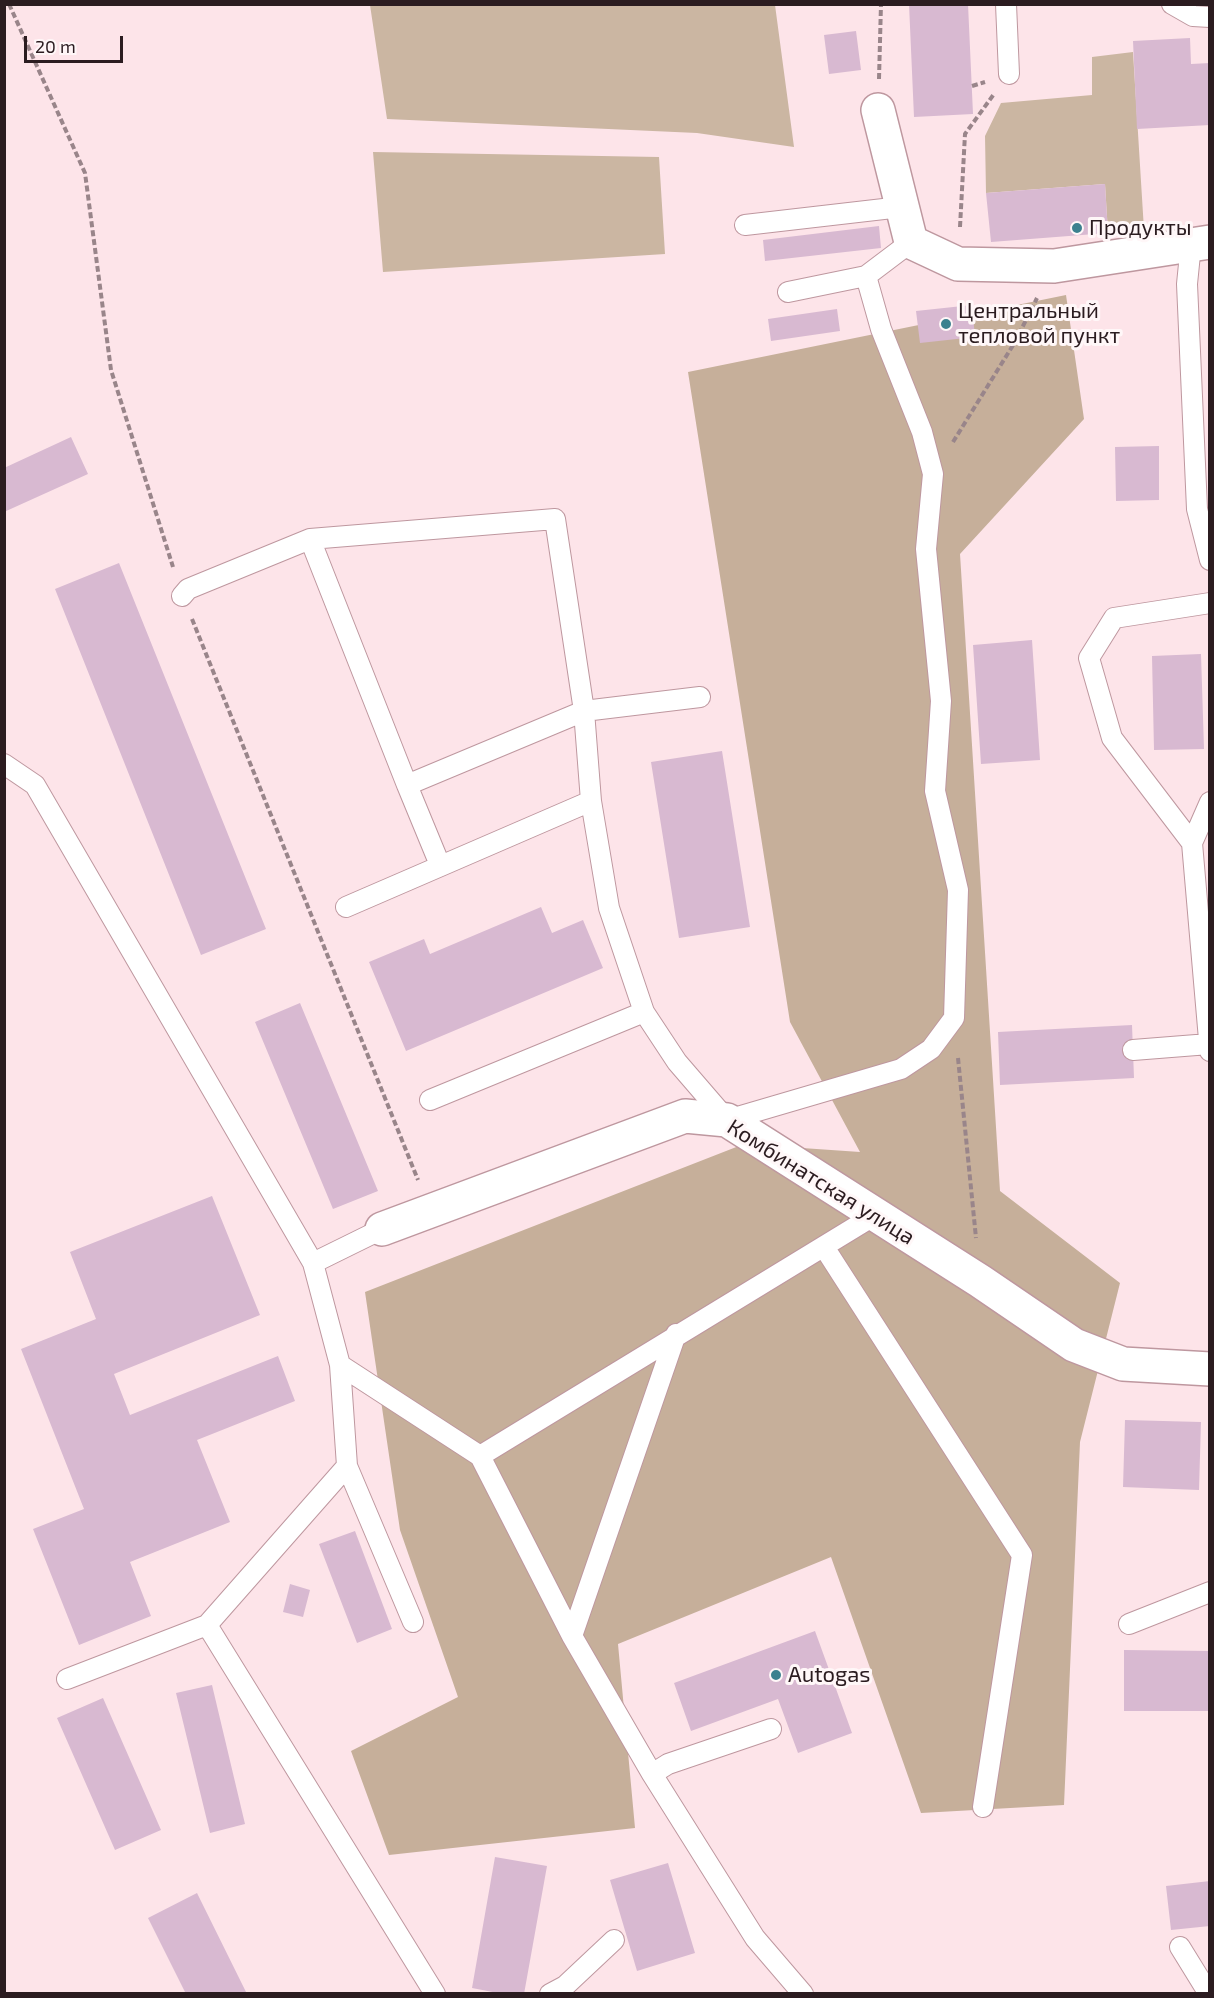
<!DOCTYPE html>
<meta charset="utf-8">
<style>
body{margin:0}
#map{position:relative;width:1214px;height:1998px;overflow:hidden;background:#fde4e9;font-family:"Exo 2",sans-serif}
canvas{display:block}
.frame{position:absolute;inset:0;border:6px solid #2b1c20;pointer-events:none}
.scale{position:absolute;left:24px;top:36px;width:99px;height:27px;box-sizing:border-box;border:3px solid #2b1c20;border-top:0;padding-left:8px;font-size:18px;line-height:21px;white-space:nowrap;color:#2b1c20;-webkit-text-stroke:4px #fff7f8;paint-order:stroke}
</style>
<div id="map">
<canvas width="1214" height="1998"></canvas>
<div class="frame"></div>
<div class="scale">20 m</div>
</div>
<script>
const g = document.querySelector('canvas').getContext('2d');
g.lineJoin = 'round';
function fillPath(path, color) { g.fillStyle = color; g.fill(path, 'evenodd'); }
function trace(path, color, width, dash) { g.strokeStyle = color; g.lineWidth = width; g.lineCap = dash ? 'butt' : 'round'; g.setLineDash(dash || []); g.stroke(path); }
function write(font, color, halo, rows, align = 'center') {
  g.font = font + ' "Exo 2",sans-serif'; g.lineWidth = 6; g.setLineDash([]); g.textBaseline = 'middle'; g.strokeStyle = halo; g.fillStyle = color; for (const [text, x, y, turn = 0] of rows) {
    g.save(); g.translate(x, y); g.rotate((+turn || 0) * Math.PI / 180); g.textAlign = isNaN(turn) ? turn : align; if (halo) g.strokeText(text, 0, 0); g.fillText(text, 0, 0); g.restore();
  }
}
fillPath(new Path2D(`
 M370,5h405l19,142 -97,-14 -310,-14z
 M1133,52l11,178 -36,3 -3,-49 -119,9 -1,-57 16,-33 91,-8v-38z
 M373,152l286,5 6,97 -282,18z`), '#cbb6a2');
fillPath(new Path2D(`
 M1066,295l18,124 -124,135 40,637 120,92 -40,159 -16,363 -143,8 -90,-256 -213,87 17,184 -246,27 -38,-104 107,-54 -58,-167 -35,-238 379,-148 116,8 -70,-130 -102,-650z`), '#c6af9a');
fillPath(new Path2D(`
 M909,4h59l5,110 -59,3z
 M856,31l5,39 -32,4 -5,-39z
 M1190,38l1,26 19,-1v62l-73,4 -4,-88z
 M1105,184l3,49 -117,9 -5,-49z
 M879,226l2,22 -116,13 -2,-21z
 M972,305l3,32 -55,6 -4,-32z
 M837,309l3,22 -69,10 -3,-22z
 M71,437l17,37 -84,38v-44z
 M1159,446v54l-43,1 -1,-54z
 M119,563l147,366 -65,26 -146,-366z
 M1032,640l8,120 -59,4 -8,-119z
 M1201,654l3,95 -50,1 -2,-94z
 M722,751l28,176 -71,11 -28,-176z
 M541,907l11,26 31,-13 20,48 -197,83 -37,-89 55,-23 6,15z
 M300,1003l78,188 -45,18 -78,-187z
 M1132,1025l2,53 -134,7 -2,-53z
 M212,1196l48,119 -146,59 16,41 148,-59 17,45 -98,39 33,82 -100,40 21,54 -72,29 -46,-116 51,-20 -63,-160 75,-30 -26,-67z
 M1125,1420l76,2 -2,68 -76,-3z
 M355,1531l37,98 -35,14 -38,-99z
 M290,1584l20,6 -7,27 -20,-5z
 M815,1631l37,102 -54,20 -20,-54 -87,32 -17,-48z
 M1124,1650l86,1v60h-86z
 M212,1685l33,139 -35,9 -34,-140z
 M103,1698l58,132 -46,20 -58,-132z
 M495,1857l52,9 -23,128h-21l-31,-6z
 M668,1863l27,90 -58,18 -27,-91z
 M1210,1881v45l-39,4 -5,-44z
 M197,1893l50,101h-61l-38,-76z`), '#d8b9d1');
const service = new Path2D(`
 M1006,4l3,70
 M1172,4l21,12 17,1
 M745,225l156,-18
 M1191,244l-4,40 10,225 13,51
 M788,292l78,-16
 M310,539l97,246
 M182,596l6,-7 122,-50 245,-20 29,192 7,90
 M4,764l31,21 278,478 69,-34
 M1210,802l-18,41 18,208
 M1192,843l-80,-105 -23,-80 25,-40 96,-15
 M440,865l-33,-80 177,-74 116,-14
 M346,907l245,-106 18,107 35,104 33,50 50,58 174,-51 30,-20 23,-31 4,-128 -23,-99 6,-90 -15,-152 7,-75 -11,-42 -41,-103 -15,-53 45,-34
 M1133,1050l76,-6
 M430,1100l214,-88
 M824,1247l198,308 -39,252
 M313,1263l27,102 7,101 -140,159 228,369
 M340,1365l140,91 92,180 80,138 103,164 48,56
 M480,1456l395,-241
 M347,1466l66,156
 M1129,1624l81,-32
 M572,1636l104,-302
 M67,1679l140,-54
 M652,1774l16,-10 103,-35
 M1180,1947l29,47
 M550,1994l15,-8 49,-46`);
const minor = new Path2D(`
 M878,110l33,132 47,22 96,2 156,-24
 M382,1229l303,-113 42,4 253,161 94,64 49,19 87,5`);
trace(service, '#be979f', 22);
trace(minor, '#be979f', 36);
trace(new Path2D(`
 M9,4l76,169 26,197 62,197
 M879,79l2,-75
 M972,86l13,-4
 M960,227l5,-93 29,-40
 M953,442l62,-100 22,-44
 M192,619l226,561
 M958,1058l18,180`), '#99858a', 4, [6, 3]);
trace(service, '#fff', 20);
trace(minor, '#fff', 33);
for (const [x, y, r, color] of [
 [1077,228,6,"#3c818f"],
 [946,324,6,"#3c818f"],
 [776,1675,6,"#3c818f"]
]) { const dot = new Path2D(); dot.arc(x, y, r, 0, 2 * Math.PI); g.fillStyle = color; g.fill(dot); trace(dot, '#fff7f8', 2); }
write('22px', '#2b1c20', '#fff7f8', [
 ["Продукты",1089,228],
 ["Центральный",958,311],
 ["тепловой пункт",958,336],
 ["Autogas",788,1675]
], 'left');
write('22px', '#2b1c20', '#fff7f8', [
 ["Комбинатская улица",821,1182,32]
]);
</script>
